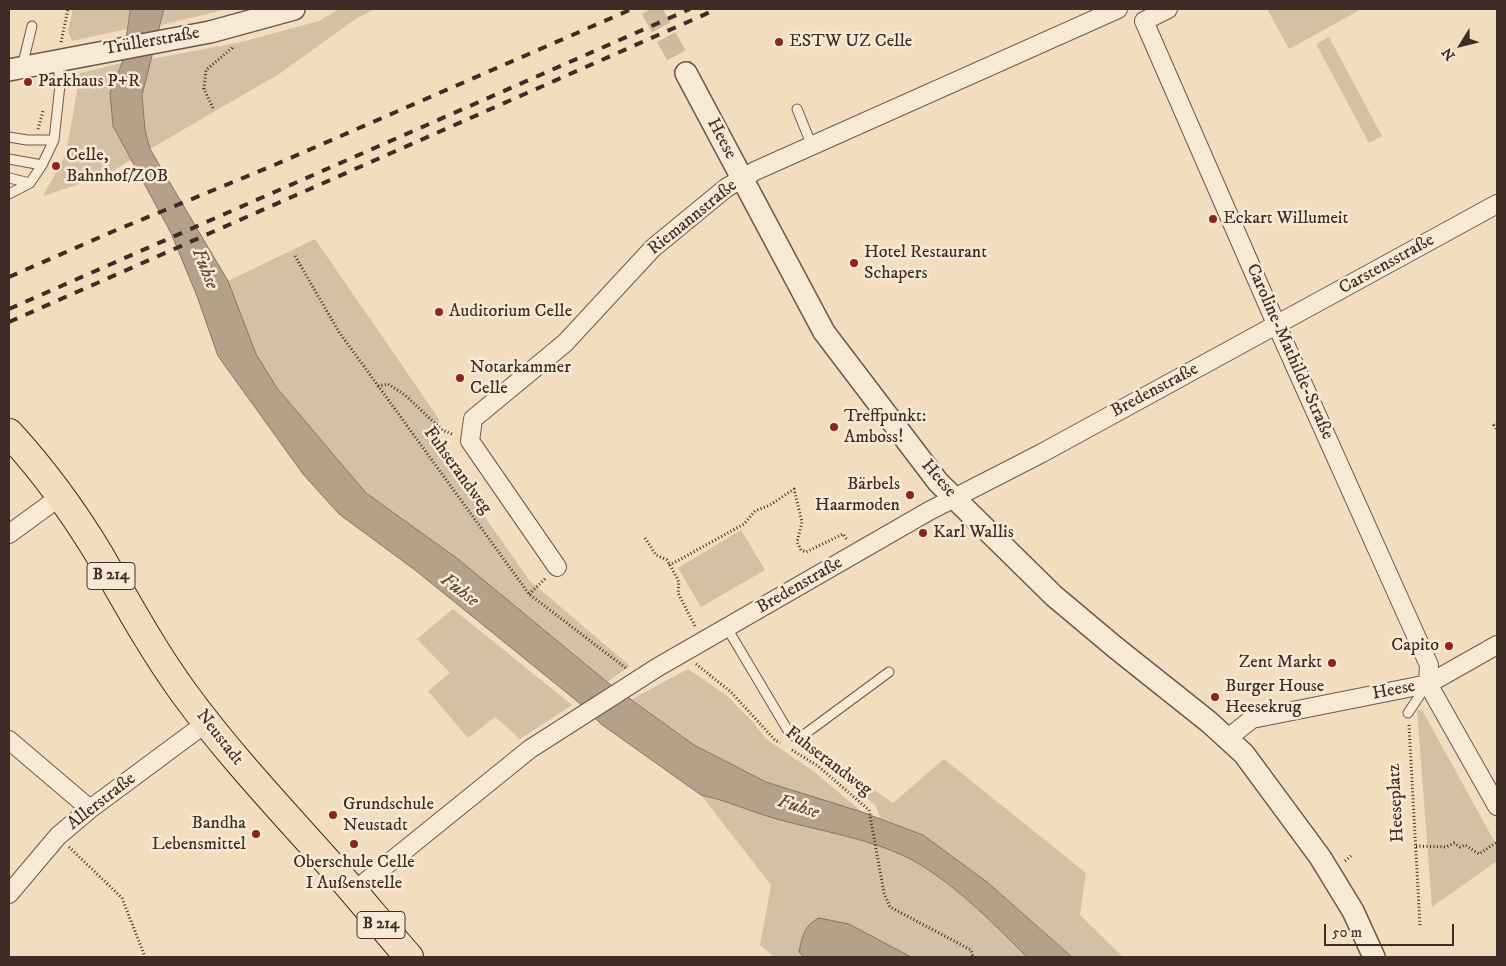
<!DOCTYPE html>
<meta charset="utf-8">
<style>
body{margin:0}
#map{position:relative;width:1506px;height:966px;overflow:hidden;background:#f2debe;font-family:"IM FELL DW Pica",serif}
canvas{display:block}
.frame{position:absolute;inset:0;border:10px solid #3f2c26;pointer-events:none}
.north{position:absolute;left:1436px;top:20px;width:50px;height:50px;-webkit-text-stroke:4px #f7ead5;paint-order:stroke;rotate:234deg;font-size:14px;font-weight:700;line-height:20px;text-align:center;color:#3f2c26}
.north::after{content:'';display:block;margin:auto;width:18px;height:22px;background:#3f2c26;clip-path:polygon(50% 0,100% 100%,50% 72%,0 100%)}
.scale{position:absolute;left:1324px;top:924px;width:130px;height:22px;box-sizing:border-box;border:2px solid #3f2c26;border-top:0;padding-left:6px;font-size:15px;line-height:18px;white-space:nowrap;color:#3f2c26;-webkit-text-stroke:4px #f7ead5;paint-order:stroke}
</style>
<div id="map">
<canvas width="1506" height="966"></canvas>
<div class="frame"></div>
<div class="north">N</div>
<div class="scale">50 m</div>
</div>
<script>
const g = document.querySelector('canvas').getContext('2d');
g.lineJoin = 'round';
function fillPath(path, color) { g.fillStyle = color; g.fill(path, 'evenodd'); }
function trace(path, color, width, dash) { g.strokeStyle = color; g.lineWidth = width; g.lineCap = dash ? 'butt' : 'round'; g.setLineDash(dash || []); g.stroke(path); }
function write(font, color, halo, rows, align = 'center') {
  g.font = font + ' "IM FELL DW Pica",serif'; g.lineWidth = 5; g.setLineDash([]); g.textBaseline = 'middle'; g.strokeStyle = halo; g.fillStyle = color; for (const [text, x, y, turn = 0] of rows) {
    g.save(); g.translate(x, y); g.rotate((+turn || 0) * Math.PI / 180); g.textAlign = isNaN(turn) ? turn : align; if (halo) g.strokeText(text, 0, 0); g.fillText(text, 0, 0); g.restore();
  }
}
fillPath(new Path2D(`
 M73,9h58l-4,20 -55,12 -4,-10z
 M164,9h64l-67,16z
 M339,9h36l-18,9 -78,56 -129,75 -5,-19 -3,-35 9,-36 90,-17 78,-21z
 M1267,9h95l-73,40z
 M1329,37l53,99 -13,7 -53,-99z
 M122,63l-12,30 3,33 18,34 -25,15 -63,21 23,-42 14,-81z
 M315,239l124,180 -5,25 95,136 101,86 -23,16 -149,-123 -92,-66 -89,-105 -21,-34 -28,-73z
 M741,530l24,40 -64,37 -23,-39z
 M453,609l119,96 -52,34 -25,-22 -27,21 -40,-47 22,-18 -33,-34z
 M688,669l38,26 26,26 14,18 46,31 50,42 -96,-30 -72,-37 -62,-46z
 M1417,710h5l75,136v15l-65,46z
 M944,759l142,114 -6,42 43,42h-51l-85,-75 -64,-47 -43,-17 -4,-12 -46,-37 7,-5 56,39z
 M701,795c24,5 46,15 69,22 50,15 106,21 151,48 40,25 73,59 106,92h-253l-14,-12 11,-60z`), '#d4c0a4');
const water = new Path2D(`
 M131,9h33l-22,86 3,35 5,19 78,132 28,73 21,34 89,105 92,66 149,123 87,63 72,37 96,30 61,23 64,47 85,75h-45c-33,-33 -66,-67 -106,-92 -45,-27 -101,-33 -151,-48 -23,-7 -45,-17 -69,-22l-100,-71 -24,-23 -162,-131 -76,-56 -36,-40 -85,-118 -21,-60 -26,-63 -58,-107 -3,-33 12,-30z
 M819,918l30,6 62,33h-107l-5,-5c3,-15 5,-27 20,-34z`);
fillPath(water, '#b5a18a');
trace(water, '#867262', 1);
trace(new Path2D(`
 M651,9l35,64`), '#cebaa0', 21, [21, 11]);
const service = new Path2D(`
 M22,67l10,-41
 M797,109l15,37
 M9,137l18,3h27
 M9,159l33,6
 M9,178l21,5
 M9,194l21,-11 12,-18 12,-25 6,-55 -2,-23
 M727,628l63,106 6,3 9,-3 84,-62
 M1408,713l18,-27`);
const minor = new Path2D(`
 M1144,21l133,305 152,339 -1,19
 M1144,21l24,-12
 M9,534l52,-38
 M557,567l-87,-126 3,-22 92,-76 88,-95 73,-60 29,-17 363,-162
 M1428,684l69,-39
 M1228,738l24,-19 176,-35 69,122
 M9,740l81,69
 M353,892l177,-143 128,-82 271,-156 113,-58 455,-249
 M9,894l49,-58 32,-27 116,-86`);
const tertiary = new Path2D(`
 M9,70l201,-38 84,-23
 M686,73l138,259 114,150 116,114 62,52 93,74 35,32 76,103 33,54 21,46`);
const primary = new Path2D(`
 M9,433c34,37 64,78 90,121 27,47 53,95 85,139 43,59 93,112 142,167 28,31 55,65 83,97`);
trace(service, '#6c584c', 11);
trace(minor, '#6c584c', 20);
trace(tertiary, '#6c584c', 24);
trace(primary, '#3f2c26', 30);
trace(new Path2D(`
 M61,42l7,-33
 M213,108l-9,-19 2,-19 26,-22v-2
 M38,129l5,-18
 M295,256l44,76 190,262 98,75
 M378,386l10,-2 17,11 37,35 12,5
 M1497,423l-3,2 3,5
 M645,538l11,17 11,5 3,5
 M529,594l17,-16
 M695,626l-17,-33 1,-11 -9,-17 74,-41 11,-13 15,-6 24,-16 8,33 -5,20 4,8 5,2 37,-18 4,6
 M696,664l35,28 44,48 5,3
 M1409,725l11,201
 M792,750l26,16 51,44 15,83 6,14 81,43 2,7
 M1416,846l30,1 8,-4 6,4 5,-2 14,9 18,-12
 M69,847l53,51 23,59
 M1345,861l7,-6`), '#3f2c26', 3, [1, 2.5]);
trace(service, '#f7ead5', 9);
trace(minor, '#f7ead5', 18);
trace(tertiary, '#f7ead5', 21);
trace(primary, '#f2debe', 28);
trace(new Path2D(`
 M9,277l105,-46 158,-65 360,-157
 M9,309l681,-300
 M9,322l708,-313`), '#3f2c26', 4, [9, 9]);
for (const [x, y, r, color] of [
 [779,42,5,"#8f2418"],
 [28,82,5,"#8f2418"],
 [56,166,5,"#8f2418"],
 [1213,219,5,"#8f2418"],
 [854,263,5,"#8f2418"],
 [439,312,5,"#8f2418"],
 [460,378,5,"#8f2418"],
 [834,427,5,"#8f2418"],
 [910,495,5,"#8f2418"],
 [923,533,5,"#8f2418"],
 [1449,646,5,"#8f2418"],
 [1332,663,5,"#8f2418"],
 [1215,697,5,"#8f2418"],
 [333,815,5,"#8f2418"],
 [256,834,5,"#8f2418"],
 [354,844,5,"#8f2418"]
]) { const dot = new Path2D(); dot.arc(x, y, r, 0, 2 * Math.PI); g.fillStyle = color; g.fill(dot); trace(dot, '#f7ead5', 2); }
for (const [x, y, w] of [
 [111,576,48],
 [381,925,48]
]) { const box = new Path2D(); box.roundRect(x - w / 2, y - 13.5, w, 27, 4); g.fillStyle = '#f7ead5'; g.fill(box); trace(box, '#3f2c26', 1); }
write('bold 16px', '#3f2c26', null, [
 ["B 214",111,576],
 ["B 214",381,925]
]);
write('18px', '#3f2c26', '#f7ead5', [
 ["Trüllerstraße",152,42,-10],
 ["Heese",721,139,62],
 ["Riemannstraße",693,218,-39],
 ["Carstensstraße",1387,265,-29],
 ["Caroline-Mathilde-Straße",1289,352,66],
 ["Bredenstraße",1155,391,-28],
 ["Fuhserandweg",457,471,54],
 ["Heese",938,479,49],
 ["Bredenstraße",800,586,-30],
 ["Heese",1394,691,-11],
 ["Neustadt",219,738,52],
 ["Fuhserandweg",828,762,37],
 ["Allerstraße",102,802,-38],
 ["Heeseplatz",1397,803,-93]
]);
write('18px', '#3f2c26', '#f7ead5', [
 ["ESTW UZ Celle",789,42],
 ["Parkhaus P+R",38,82],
 ["Celle,",66,156],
 ["Bahnhof/ZOB",66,177],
 ["Eckart Willumeit",1223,219],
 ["Hotel Restaurant",864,253],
 ["Schapers",864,274],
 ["Auditorium Celle",449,312],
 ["Notarkammer",470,368],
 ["Celle",470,389],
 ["Treffpunkt:",844,417],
 ["Amboss!",844,438],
 ["Bärbels",900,485,"right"],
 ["Haarmoden",900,506,"right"],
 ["Karl Wallis",933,533],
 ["Capito",1439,646,"right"],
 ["Zent Markt",1322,663,"right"],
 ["Burger House",1225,687],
 ["Heesekrug",1225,708],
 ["Grundschule",343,805],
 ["Neustadt",343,826],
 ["Bandha",246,824,"right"],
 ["Lebensmittel",246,845,"right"],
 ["Oberschule Celle",354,863,"center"],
 ["I Außenstelle",354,884,"center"]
], 'left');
write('italic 19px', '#5c493f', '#f7ead5', [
 ["Fuhse",204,269,68],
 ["Fuhse",459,591,37],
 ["Fuhse",798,808,17]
]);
</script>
